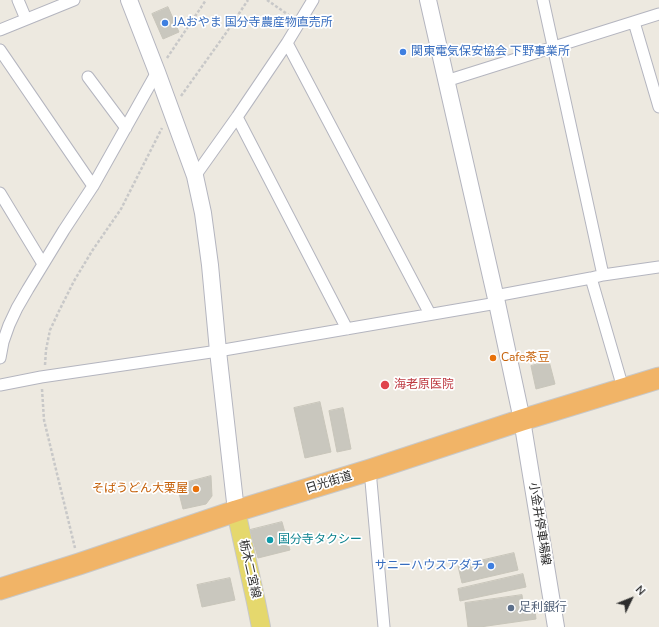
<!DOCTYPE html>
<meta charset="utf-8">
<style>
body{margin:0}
#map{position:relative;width:659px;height:627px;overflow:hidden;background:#ede9e0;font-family:"Nunito Sans",sans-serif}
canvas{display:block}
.north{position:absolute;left:611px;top:579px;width:40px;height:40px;-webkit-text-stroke:3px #fff;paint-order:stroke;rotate:47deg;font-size:11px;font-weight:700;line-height:16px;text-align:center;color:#2d2d2d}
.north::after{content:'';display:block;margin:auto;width:14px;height:18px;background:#2d2d2d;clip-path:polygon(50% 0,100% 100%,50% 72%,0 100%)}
</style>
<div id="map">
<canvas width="659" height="627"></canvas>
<div class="north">N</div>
</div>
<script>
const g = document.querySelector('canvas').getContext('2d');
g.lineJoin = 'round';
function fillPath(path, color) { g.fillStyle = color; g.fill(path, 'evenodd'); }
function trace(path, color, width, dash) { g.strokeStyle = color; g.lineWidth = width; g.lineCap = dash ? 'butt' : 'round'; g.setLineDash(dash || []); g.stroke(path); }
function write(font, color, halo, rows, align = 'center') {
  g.font = font + ' "Nunito Sans","Noto Sans JP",sans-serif'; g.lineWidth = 3.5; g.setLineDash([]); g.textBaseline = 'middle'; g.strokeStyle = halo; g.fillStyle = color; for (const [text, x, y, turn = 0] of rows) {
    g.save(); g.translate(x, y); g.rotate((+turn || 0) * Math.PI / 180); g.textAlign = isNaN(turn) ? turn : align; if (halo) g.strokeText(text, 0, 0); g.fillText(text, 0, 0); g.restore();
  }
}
const building = new Path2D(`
 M168,7l11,25 -16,7 -11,-25z
 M549,361l6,23 -19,5 -5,-23z
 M320,402l11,50 -26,6 -11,-50z
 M343,408l8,41 -14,3 -8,-41z
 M211,476l1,20 -6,8 -23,5 -6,-24z
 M282,522l8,28 -32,8 -8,-28z
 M514,553l4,17 -56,13 -4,-17z
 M523,574l3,13 -66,14 -2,-12z
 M230,578l5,22 -33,7 -5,-22z
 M522,595l1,8 11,-2 2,18 -56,8h-12l-3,-24z`);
fillPath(building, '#c9c7be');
trace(building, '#c8c5ba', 1);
const street = new Path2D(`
 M18,0l8,19
 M543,0l60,275
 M634,22l25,85
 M0,30l74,-30
 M287,43l143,271
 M0,50l93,136
 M88,77l38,51
 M446,81l213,-67
 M237,117l110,212
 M195,176l42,-59 50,-74 26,-43
 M0,193l43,71
 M591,278l32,110
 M495,296l96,-18 12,-3 56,-8
 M0,358l3,-16 6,-17 8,-17 11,-19 36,-59 29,-44 64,-114
 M0,385l41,-8 177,-26 279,-48
 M370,470l14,157`);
const secondary = new Path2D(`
 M129,0l28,72 38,104 8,37 7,52 8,86 18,160
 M428,0l69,303 25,117 34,207`);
const primary = new Path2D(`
 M236,511l20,91 5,25`);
const highway = new Path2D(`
 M0,589l79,-25 157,-53 134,-41 152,-50 137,-42`);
trace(street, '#b4b5bf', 13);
trace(secondary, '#b4b5bf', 18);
trace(primary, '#c8c8c8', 20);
trace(highway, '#c8c8c8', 23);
trace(new Path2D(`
 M267,0l23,16
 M167,58l39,-58
 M181,96l45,-63 22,-33
 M45,365l1,-15 4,-20 10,-21 14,-28 18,-30 29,-42 41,-81
 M42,389l2,31 31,128`), '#c8c8c8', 2.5, [3, 2]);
trace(street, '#fff', 11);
trace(secondary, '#fff', 16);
trace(primary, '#e5d86d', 18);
trace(highway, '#f1b467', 21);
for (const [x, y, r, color] of [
 [165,23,4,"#3f7fe0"],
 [403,52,4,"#3f7fe0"],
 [493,358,4,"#e8710a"],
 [385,385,5,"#e0444e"],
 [196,489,4,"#e8710a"],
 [270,540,4,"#0f9aa8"],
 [491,566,4,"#3f7fe0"],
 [511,608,4,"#5c6f8a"]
]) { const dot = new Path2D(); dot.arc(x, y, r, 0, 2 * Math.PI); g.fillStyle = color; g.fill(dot); trace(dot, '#fff', 1.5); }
write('12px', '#366cbe', '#fff', [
 ["JAおやま 国分寺農産物直売所",173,23],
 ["関東電気保安協会 下野事業所",411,52],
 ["サニーハウスアダチ",483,566,"right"]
], 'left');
write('12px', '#c56008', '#fff', [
 ["Cafe茶豆",501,358],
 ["そばうどん大栗屋",188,489,"right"]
], 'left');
write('12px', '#be3a42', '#fff', [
 ["海老原医院",394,385]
], 'left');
write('12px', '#2d2d2d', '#fff', [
 ["日光街道",329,483,-17],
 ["小金井停車場線",539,524,81],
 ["栃木二宮線",249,569,77]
]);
write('12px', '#0d838f', '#fff', [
 ["国分寺タクシー",278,540]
], 'left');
write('12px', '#4e5e75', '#fff', [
 ["足利銀行",519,608]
], 'left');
</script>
